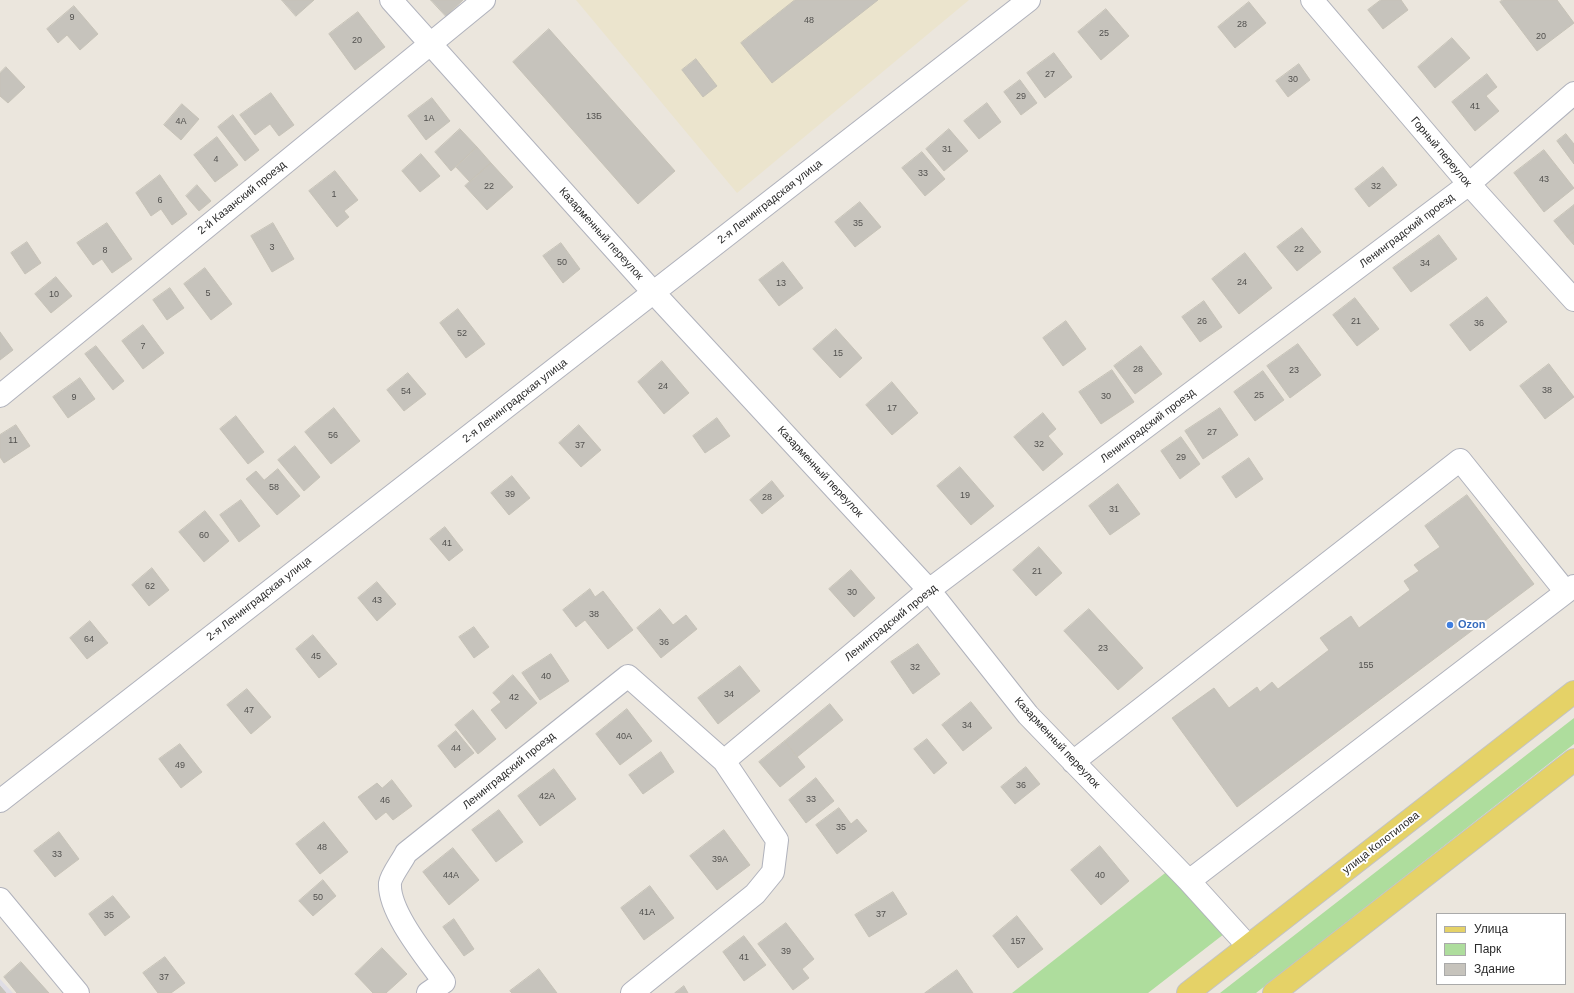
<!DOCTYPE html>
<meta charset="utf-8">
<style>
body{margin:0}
#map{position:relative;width:1574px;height:993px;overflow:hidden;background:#ebe6dd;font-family:Helvetica,sans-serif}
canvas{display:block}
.legend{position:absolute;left:1436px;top:913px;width:130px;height:72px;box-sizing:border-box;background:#fff;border:1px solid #aaa;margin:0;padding:5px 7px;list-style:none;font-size:12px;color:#2a2a2a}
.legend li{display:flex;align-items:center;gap:8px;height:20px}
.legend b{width:20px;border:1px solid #aaa}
</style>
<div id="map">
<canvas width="1574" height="993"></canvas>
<ul class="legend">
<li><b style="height:5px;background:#e5d267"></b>Улица</li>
<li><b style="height:11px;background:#aedd9d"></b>Парк</li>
<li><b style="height:11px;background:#c6c3bc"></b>Здание</li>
</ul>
</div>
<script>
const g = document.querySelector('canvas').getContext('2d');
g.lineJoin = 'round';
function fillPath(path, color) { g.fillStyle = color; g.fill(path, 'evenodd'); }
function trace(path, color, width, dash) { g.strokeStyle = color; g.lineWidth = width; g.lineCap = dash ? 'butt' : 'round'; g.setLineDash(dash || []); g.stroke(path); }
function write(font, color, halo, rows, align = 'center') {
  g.font = font + ' Helvetica,sans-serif'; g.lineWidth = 4; g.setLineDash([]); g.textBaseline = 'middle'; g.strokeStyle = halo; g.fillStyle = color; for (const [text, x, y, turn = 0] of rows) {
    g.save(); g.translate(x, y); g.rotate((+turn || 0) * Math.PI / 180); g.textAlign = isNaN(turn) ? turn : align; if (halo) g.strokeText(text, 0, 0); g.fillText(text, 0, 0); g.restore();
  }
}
fillPath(new Path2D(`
 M0,979l13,14h-13z`), '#dfdde4');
fillPath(new Path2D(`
 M576,0h393l-232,193z`), '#ebe4cd');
fillPath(new Path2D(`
 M1574,718v26l-318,249h-36z
 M1169,870l55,64 -76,59h-136z`), '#aedd9d');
const building = new Path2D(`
 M282,0h32l-18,16z
 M431,0h32l-17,16z
 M795,0h83l-106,83 -31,-40z
 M1381,0h20l7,10 -25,19 -15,-19z
 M1503,0h54l17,23 -37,28 -37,-49z
 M1249,2l17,21 -31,25 -17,-21z
 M74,6l24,28 -18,16 -13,-15 -9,8 -11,-14z
 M1106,9l23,27 -28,24 -23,-28z
 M358,12l27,35 -30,23 -26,-36z
 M549,29l126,142 -37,33 -125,-142z
 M1452,38l18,20 -35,30 -17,-21z
 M1054,53l18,24 -27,21 -18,-25z
 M696,59l21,27 -14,11 -21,-27z
 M1299,64l11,16 -22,17 -12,-16z
 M6,67l19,20 -17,16 -8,-7v-23z
 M1487,74l10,13 -11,9 13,15 -24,20 -23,-29z
 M1020,80l17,23 -16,12 -17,-23z
 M271,93l23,32 -15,11 -9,-12 -15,11 -15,-20z
 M432,98l18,23 -24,19 -18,-24z
 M987,103l14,19 -22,17 -15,-18z
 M182,104l17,15 -18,21 -17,-15z
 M233,115l26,35 -14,11 -27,-34z
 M460,129l17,18 -26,24 -16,-19z
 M949,129l19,22 -24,20 -18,-22z
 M1566,134l8,10v20l-17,-23z
 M217,137l21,28 -23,17 -21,-27z
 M477,147l14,16 -21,19 -14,-15z
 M1544,150l30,38 -30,24 -30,-39z
 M922,152l23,27 -20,17 -23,-28z
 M421,154l19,22 -20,16 -18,-21z
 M491,163l22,24 -26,23 -22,-24z
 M1383,167l14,18 -28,22 -14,-18z
 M335,171l23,29 -14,11 5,6 -12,10 -28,-36z
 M160,175l27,39 -15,11 -11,-16 -10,7 -15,-23z
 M197,185l14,16 -12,10 -13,-15z
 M860,202l21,25 -26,20 -20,-25z
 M1574,205v27l-7,5 -13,-16z
 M107,223l25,36 -20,14 -10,-14 -9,6 -16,-22z
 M273,223l21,36 -22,13 -21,-36z
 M1302,228l19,24 -24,19 -20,-24z
 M1574,232v13l-7,-8z
 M1439,235l18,24 -46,33 -18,-24z
 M27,242l14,21 -16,11 -14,-21z
 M561,243l19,26 -17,14 -20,-27z
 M1245,253l27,35 -33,26 -27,-35z
 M783,262l20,26 -24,18 -20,-26z
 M205,268l27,36 -21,16 -27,-36z
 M56,277l16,19 -21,17 -16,-19z
 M170,288l14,20 -17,12 -14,-20z
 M1487,297l20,25 -37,29 -20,-26z
 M1355,298l24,31 -22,17 -24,-31z
 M1204,301l18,26 -22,15 -18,-25z
 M458,309l27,35 -19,14 -26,-35z
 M1066,321l20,28 -23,17 -20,-28z
 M143,325l21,28 -21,16 -21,-28z
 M836,329l26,29 -22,20 -27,-29z
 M0,332l13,18 -13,10z
 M1298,344l23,31 -31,23 -23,-32z
 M96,346l28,35 -11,9 -28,-36z
 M1141,346l21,28 -27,20 -21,-28z
 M662,361l27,32 -25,21 -26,-32z
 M1549,364l25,33 -29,22 -25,-33z
 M1112,370l22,32 -33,22 -22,-32z
 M1263,371l21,29 -29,21 -21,-29z
 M408,373l18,21 -22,17 -17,-21z
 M80,378l15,21 -27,19 -15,-21z
 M892,382l26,31 -26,22 -26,-30z
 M334,408l26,33 -29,23 -26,-32z
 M1220,408l18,27 -35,24 -18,-28z
 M1043,413l13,16 -8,7 15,18 -20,17 -29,-34z
 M236,416l28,36 -16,12 -28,-35z
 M717,418l13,18 -25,17 -12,-17z
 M16,425l14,21 -26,17 -4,-6v-22z
 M579,425l22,25 -20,17 -22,-24z
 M1181,437l19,27 -20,15 -19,-28z
 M295,446l25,31 -16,14 -26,-31z
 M1249,458l14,21 -27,19 -14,-21z
 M960,467l34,39 -23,19 -34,-39z
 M278,469l22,27 -23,19 -31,-36 10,-8 8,9z
 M512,476l18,22 -21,17 -18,-22z
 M772,481l12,15 -22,18 -12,-14z
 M1118,484l22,30 -30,21 -21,-29z
 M1467,495l67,89 -297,223 -65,-89 42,-30 15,20 28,-21 3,5 12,-10 6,7 51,-39 -9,-12 31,-22 8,12 51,-38 -6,-9 15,-10 -5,-6 26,-18 -15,-21z
 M241,500l19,26 -21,16 -19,-27z
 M205,511l24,30 -25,21 -25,-30z
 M445,527l18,23 -14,11 -19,-22z
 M1039,547l23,26 -26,23 -23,-26z
 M152,568l17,22 -20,16 -17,-21z
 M851,570l24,28 -21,19 -25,-28z
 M377,582l19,22 -19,17 -19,-23z
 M590,589l5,8 8,-6 30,39 -25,19 -23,-29 -9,7 -13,-17z
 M660,609l13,16 13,-10 11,14 -36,29 -24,-30z
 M1089,609l54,59 -25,22 -54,-59z
 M90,621l18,22 -21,16 -17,-21z
 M474,627l15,20 -15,11 -15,-21z
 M313,635l24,29 -18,14 -23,-29z
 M918,644l22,30 -27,20 -22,-32z
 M551,654l18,27 -29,19 -18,-27z
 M740,666l20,25 -42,33 -20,-26z
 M513,675l24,28 -31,26 -15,-19 10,-8 -8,-9z
 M247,689l24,28 -20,17 -24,-29z
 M971,702l21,26 -29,23 -21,-26z
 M830,704l13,16 -46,37 -12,-16z
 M627,709l25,32 -32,24 -24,-31z
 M473,710l23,29 -18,15 -23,-29z
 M456,731l18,22 -19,15 -17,-22z
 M927,739l20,24 -13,11 -20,-25z
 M785,741l20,26 -25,20 -21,-25z
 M180,744l22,28 -21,16 -22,-29z
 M661,752l13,20 -31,22 -14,-19z
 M1026,767l14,17 -25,20 -14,-17z
 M554,769l22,30 -36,27 -22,-30z
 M816,778l18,23 -28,22 -17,-23z
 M392,780l20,26 -19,14 -7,-8 -10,8 -18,-23 19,-14 5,5z
 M839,808l12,16 6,-5 10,12 -30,23 -21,-29z
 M499,810l24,32 -27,20 -24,-32z
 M324,822l24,30 -28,22 -24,-30z
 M724,830l26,35 -33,25 -27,-34z
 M59,832l20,27 -24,18 -21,-26z
 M1100,846l29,35 -28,24 -30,-35z
 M453,848l26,32 -30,25 -26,-33z
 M323,880l13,16 -23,20 -14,-15z
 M650,886l24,32 -30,22 -23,-32z
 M893,892l14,22 -38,23 -14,-22z
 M113,896l17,21 -25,19 -16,-22z
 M1017,916l26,33 -25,19 -25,-32z
 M454,919l20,30 -10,7 -21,-29z
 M786,923l28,36 -12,10 7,9 -16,12 -35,-46z
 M744,936l22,29 -22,16 -21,-29z
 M382,948l25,26 -21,19h-13l-18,-19z
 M165,957l20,26 -14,10h-13l-15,-20z
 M21,962l28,31h-32l-13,-16z
 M539,969l18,24h-45l-2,-2z
 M957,970l16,23h-48z
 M0,986l6,7h-6z
 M684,986l4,7h-13z`);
fillPath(building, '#c6c3bc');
trace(building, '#c6c2b7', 1);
const minor = new Path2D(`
 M391,0l263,293 275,297 99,125 161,166 59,65
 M1312,0l157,184 105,116
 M0,396l484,-396
 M1073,762l387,-302 106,132
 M0,801l1029,-801
 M1189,881l385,-295
 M0,899l78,94
 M428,993l16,-11c-17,-24 -56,-70 -54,-99 1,-8 13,-23 16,-30l222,-177 96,85 205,-171 540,-406 105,-91
 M632,993l123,-99 18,-22 4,-32 -53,-79`);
const major = new Path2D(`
 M1188,993l386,-301
 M1274,993l300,-233`);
trace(minor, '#b0b2bc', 24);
trace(major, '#c3c3c3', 24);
trace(minor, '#fff', 22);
trace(major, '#e5d267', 22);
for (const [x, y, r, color] of [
 [1450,625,4,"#3f7fe0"]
]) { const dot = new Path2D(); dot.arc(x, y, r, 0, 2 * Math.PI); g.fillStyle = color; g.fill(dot); trace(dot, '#fff', 1.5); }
write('9px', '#51504e', null, [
 ["9",72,18],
 ["48",809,21],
 ["28",1242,25],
 ["25",1104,34],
 ["20",1541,37],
 ["20",357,41],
 ["27",1050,75],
 ["30",1293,80],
 ["29",1021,97],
 ["41",1475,107],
 ["13Б",594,117],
 ["1А",429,119],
 ["4А",181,122],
 ["31",947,150],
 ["4",216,160],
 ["33",923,174],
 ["43",1544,180],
 ["22",489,187],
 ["32",1376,187],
 ["1",334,195],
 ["6",160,201],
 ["35",858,224],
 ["3",272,248],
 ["22",1299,250],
 ["8",105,251],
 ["50",562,263],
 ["34",1425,264],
 ["24",1242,283],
 ["13",781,284],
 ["5",208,294],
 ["10",54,295],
 ["26",1202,322],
 ["21",1356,322],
 ["36",1479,324],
 ["52",462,334],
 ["7",143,347],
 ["15",838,354],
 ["28",1138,370],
 ["23",1294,371],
 ["24",663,387],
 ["38",1547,391],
 ["54",406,392],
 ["25",1259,396],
 ["30",1106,397],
 ["9",74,398],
 ["17",892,409],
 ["27",1212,433],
 ["56",333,436],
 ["11",13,441],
 ["32",1039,445],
 ["37",580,446],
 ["29",1181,458],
 ["58",274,488],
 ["39",510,495],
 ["19",965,496],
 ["28",767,498],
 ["31",1114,510],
 ["60",204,536],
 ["41",447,544],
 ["21",1037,572],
 ["62",150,587],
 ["30",852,593],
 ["43",377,601],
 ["38",594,615],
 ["64",89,640],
 ["36",664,643],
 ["23",1103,649],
 ["45",316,657],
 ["155",1366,666],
 ["32",915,668],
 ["40",546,677],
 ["34",729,695],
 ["42",514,698],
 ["47",249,711],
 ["34",967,726],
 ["40А",624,737],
 ["44",456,749],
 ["49",180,766],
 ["36",1021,786],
 ["42А",547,797],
 ["33",811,800],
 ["46",385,801],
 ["35",841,828],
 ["48",322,848],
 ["33",57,855],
 ["39А",720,860],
 ["44А",451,876],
 ["40",1100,876],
 ["50",318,898],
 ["41А",647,913],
 ["37",881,915],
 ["35",109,916],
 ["157",1018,942],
 ["39",786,952],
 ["41",744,958],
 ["37",164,978]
]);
write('11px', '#2a2a2a', '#fff', [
 ["Горный переулок",1441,152,50],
 ["2-й Казанский проезд",242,198,-39],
 ["2-я Ленинградская улица",770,202,-38],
 ["Ленинградский проезд",1407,231,-37],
 ["Казарменный переулок",601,234,48],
 ["2-я Ленинградская улица",515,401,-38],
 ["Ленинградский проезд",1148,426,-37],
 ["Казарменный переулок",820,472,47],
 ["2-я Ленинградская улица",259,599,-38],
 ["Ленинградский проезд",891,623,-39],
 ["Казарменный переулок",1057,743,47],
 ["Ленинградский проезд",509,771,-39],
 ["улица Колотилова",1381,843,-38]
]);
write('bold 11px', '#366cbe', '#fff', [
 ["Ozon",1458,625]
], 'left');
</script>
